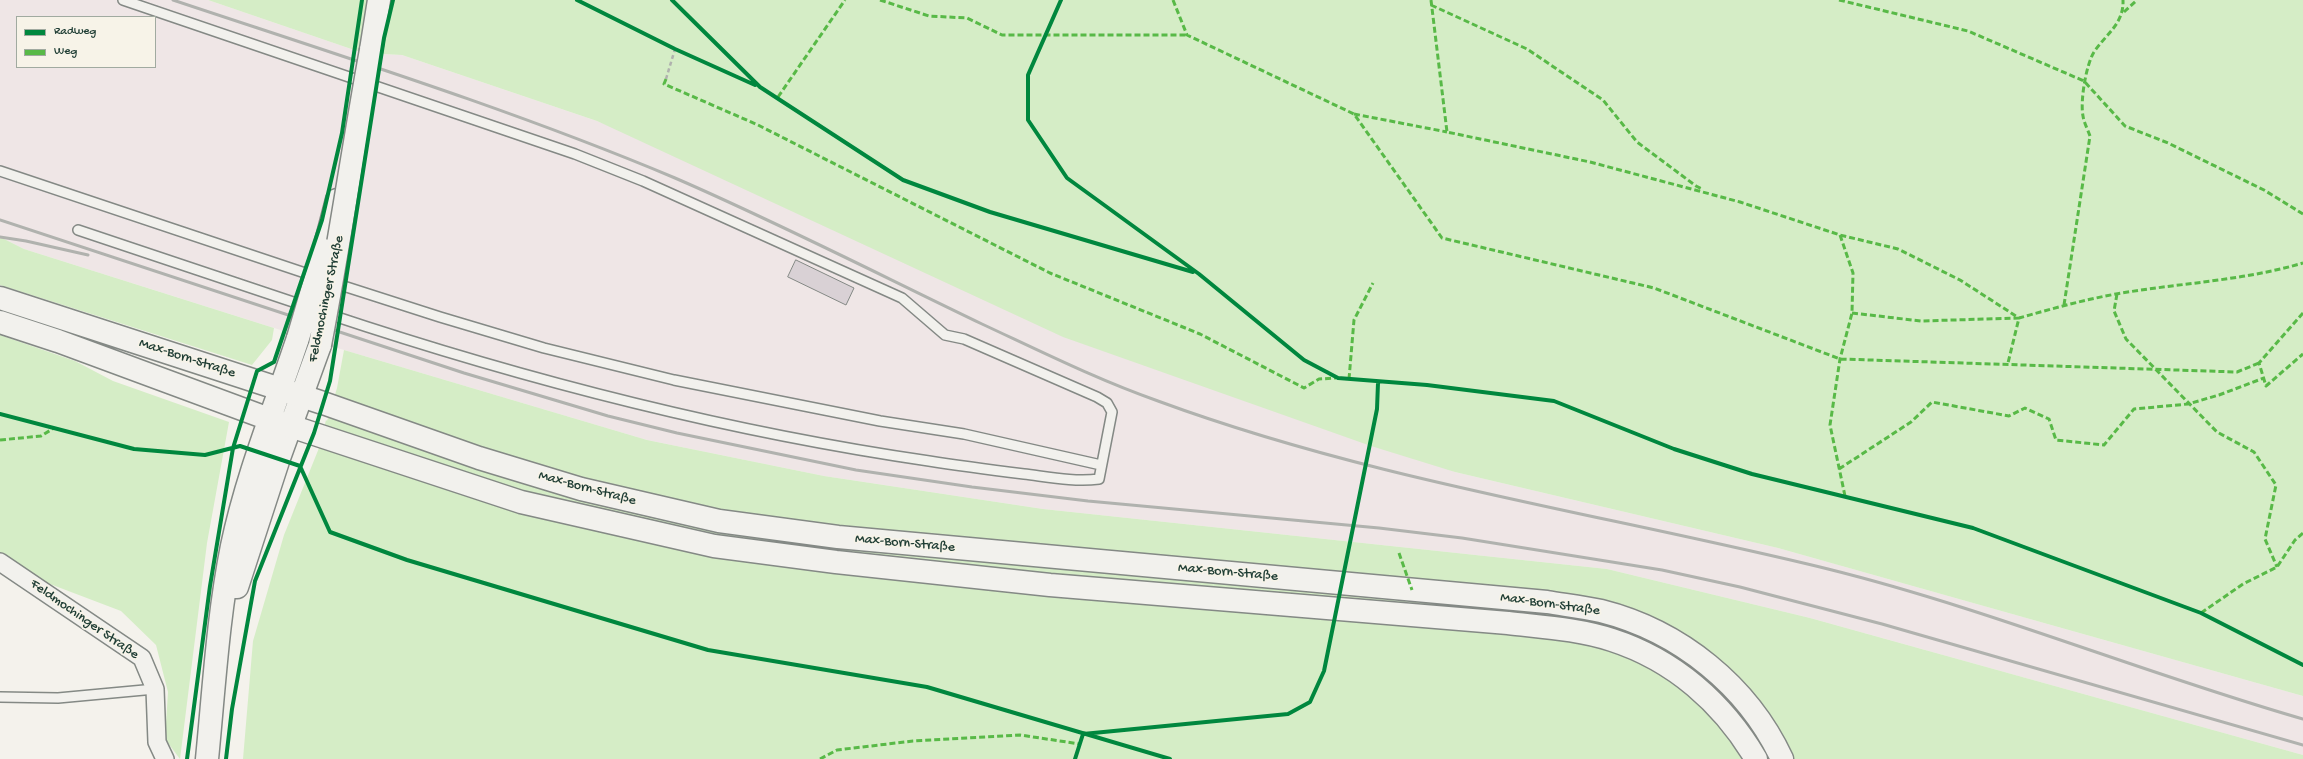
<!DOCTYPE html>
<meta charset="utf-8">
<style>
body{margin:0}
#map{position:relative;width:2303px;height:759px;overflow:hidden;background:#f4f2ec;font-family:"Gochi Hand",sans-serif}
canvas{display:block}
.legend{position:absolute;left:16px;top:16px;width:140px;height:52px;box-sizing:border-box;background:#f7f3e8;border:1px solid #a1aaa0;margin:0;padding:5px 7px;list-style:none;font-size:12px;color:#1f3d34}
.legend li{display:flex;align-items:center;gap:8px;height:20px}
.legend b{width:20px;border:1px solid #a1aaa0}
</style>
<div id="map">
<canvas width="2303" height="759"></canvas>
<ul class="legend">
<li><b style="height:5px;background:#00873e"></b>Radweg</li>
<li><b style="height:5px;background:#58b947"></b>Weg</li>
</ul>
</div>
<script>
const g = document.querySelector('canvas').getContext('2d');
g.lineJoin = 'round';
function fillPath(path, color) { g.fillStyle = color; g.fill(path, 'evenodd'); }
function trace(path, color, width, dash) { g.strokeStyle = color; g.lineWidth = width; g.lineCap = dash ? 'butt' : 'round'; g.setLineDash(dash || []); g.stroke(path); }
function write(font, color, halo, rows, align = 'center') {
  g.font = font + ' "Gochi Hand",sans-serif'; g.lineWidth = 3.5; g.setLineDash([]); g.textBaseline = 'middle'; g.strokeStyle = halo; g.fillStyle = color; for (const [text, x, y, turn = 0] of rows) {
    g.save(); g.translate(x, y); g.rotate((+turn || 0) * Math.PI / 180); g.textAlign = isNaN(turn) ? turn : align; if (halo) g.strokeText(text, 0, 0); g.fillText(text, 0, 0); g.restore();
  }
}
fillPath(new Path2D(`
 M0,0h208l155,53 39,2 195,66 858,351 323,76 525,148v59l-493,-137 -203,-49 -564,-60 -219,-33 -177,-36 -303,-90 -320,-101 -24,-12zM17,17h138v50h-138z`), '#efe6e6');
fillPath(new Path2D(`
 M208,0h2095v696l-525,-148 -323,-76 -84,-26 -308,-109 -466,-216 -195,-66 -39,-2z
 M0,237l24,12 250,79 -2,12 -20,25 -252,-80z
 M0,335l75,26 38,20 116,41 -22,121 -27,216 -15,-20 3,-47 -12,-47 -35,-34 -100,-38 -21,-15z
 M344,350l303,90 177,36 219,33 564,60 203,49 493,137v4h-2060l10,-118 31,-106 35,-87 7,-28 1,1 10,-33z`), '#d5edc6');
const building = new Path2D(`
 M796,260l58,28 -8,17 -58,-28z`);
fillPath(building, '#d9d1d5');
trace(building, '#848985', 1);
const lane = new Path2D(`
 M123,0l452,154 68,27 259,117 43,37 19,4 133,58 10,6 5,9 -13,67c-25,3 -50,-2 -75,-5 -32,-4 -63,-8 -95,-13 -206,-30 -407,-82 -604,-148
 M0,171l317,106
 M78,230l230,77
 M331,282l109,35 104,31 130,32 206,41 84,13 137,31
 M0,697l58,1 97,-9`);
const street = new Path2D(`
 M0,562l142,96 13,31 2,53 8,17`);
const secondary = new Path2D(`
 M371,50l8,-50
 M324,250l13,-50
 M237,587l42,-129 41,-113
 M207,759c7,-71 11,-143 25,-213 15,-72 43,-139 66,-208`);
const primary = new Path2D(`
 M0,298l323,105 156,55 102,31 138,32 119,16 709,65c18,3 37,5 54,9 79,20 147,75 181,148
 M0,322l58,19 211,78 252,83 193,44 122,16 214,23 458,38c34,4 71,6 104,17 62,20 111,63 144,119`);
trace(lane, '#848985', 12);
trace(street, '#848985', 20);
trace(secondary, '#848985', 25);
trace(primary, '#848985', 25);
trace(new Path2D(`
 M666,79l9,-30`), '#b0b2ae', 2.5, [4, 3]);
trace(lane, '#f2f1ed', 9);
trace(street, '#f2f1ed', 17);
trace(secondary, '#f2f1ed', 22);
trace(primary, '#f2f1ed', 22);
trace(new Path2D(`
 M173,0c168,56 338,109 502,178 104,45 205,97 307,146 58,27 116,56 176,77 217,80 446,113 670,168 161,40 315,104 475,150
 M0,220l464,153 144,43 69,17 179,37 116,17 116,14 291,27 83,10 200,32 78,17 142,37 421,121
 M0,237l26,4 62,14`), '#b0b2ae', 3);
const secondaryBridge = new Path2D(`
 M298,338l26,-88
 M320,345c19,-99 33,-197 51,-295`);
trace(secondaryBridge, '#848985', 25, []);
trace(secondaryBridge, '#f2f1ed', 22);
trace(new Path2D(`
 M880,0l49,16 38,2 35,17h185
 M1173,0l14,35 167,79 88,124 212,50 186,71 397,13 22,-9
 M1431,0l16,132 143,30 150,40 100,33 58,14 62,31 59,38c32,-9 64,-18 97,-24 63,-11 126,-13 187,-31
 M1839,0l129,31 116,50 41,45 43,17 96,47 39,24
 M1431,5l96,44 76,51 34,42 59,44 6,3
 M2124,12l13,-12
 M666,79l-2,5 94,41 292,148 150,61 104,54 15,-9 17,-1
 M778,97l67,-97
 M1354,114l93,18
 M1840,235l13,38 -1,40 -12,46 -10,66 15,71
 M2117,294l-3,17 12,28 91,93 37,20 22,33 -11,54 12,28
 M2064,305l26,-169c-2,-6 -6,-13 -7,-20 -3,-15 3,-51 11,-64 12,-18 30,-28 29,-52
 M1852,313l69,8 98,-3 -11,45
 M2303,313l-44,50 7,23 37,-32
 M1349,379l5,-59 19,-37
 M0,440l41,-4 13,-8
 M1839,469l72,-47 21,-20 77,14 16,-8 24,11 7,21 48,5 30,-36 54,-5 31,-9 45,-17
 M1399,553l13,37
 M2201,613l42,-29 34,-17 18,-27 8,-7
 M820,759l17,-9 76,-9 107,-6 60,9`), '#58b947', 3, [6, 3]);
trace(new Path2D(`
 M577,0l98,49 80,36
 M672,0l88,87 143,93 87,32 203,60
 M1061,0l-33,75v45l39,58 132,96 105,86 34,18 89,7 127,16 120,48 78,25 221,54 228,85 102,52
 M0,414l134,35 71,6 35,-9 60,20 30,66 77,28 301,90 219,37 243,72
 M187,759l23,-173 23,-138 24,-77 17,-9 48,-142 20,-87 20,-133
 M226,759l6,-50 23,-128 59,-148 16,-52 54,-343 9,-38
 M1075,759l8,-25 205,-20 22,-12 14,-31 53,-262 1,-26`), '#00873e', 4);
write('14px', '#1f3d34', '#f7f3e8', [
 ["Feldmochinger Straße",327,299,-78],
 ["Max-Born-Straße",187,359,18],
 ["Max-Born-Straße",587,489,15],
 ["Max-Born-Straße",905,544,5],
 ["Max-Born-Straße",1228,573,5],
 ["Max-Born-Straße",1550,605,8],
 ["Feldmochinger Straße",84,620,35]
]);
</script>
